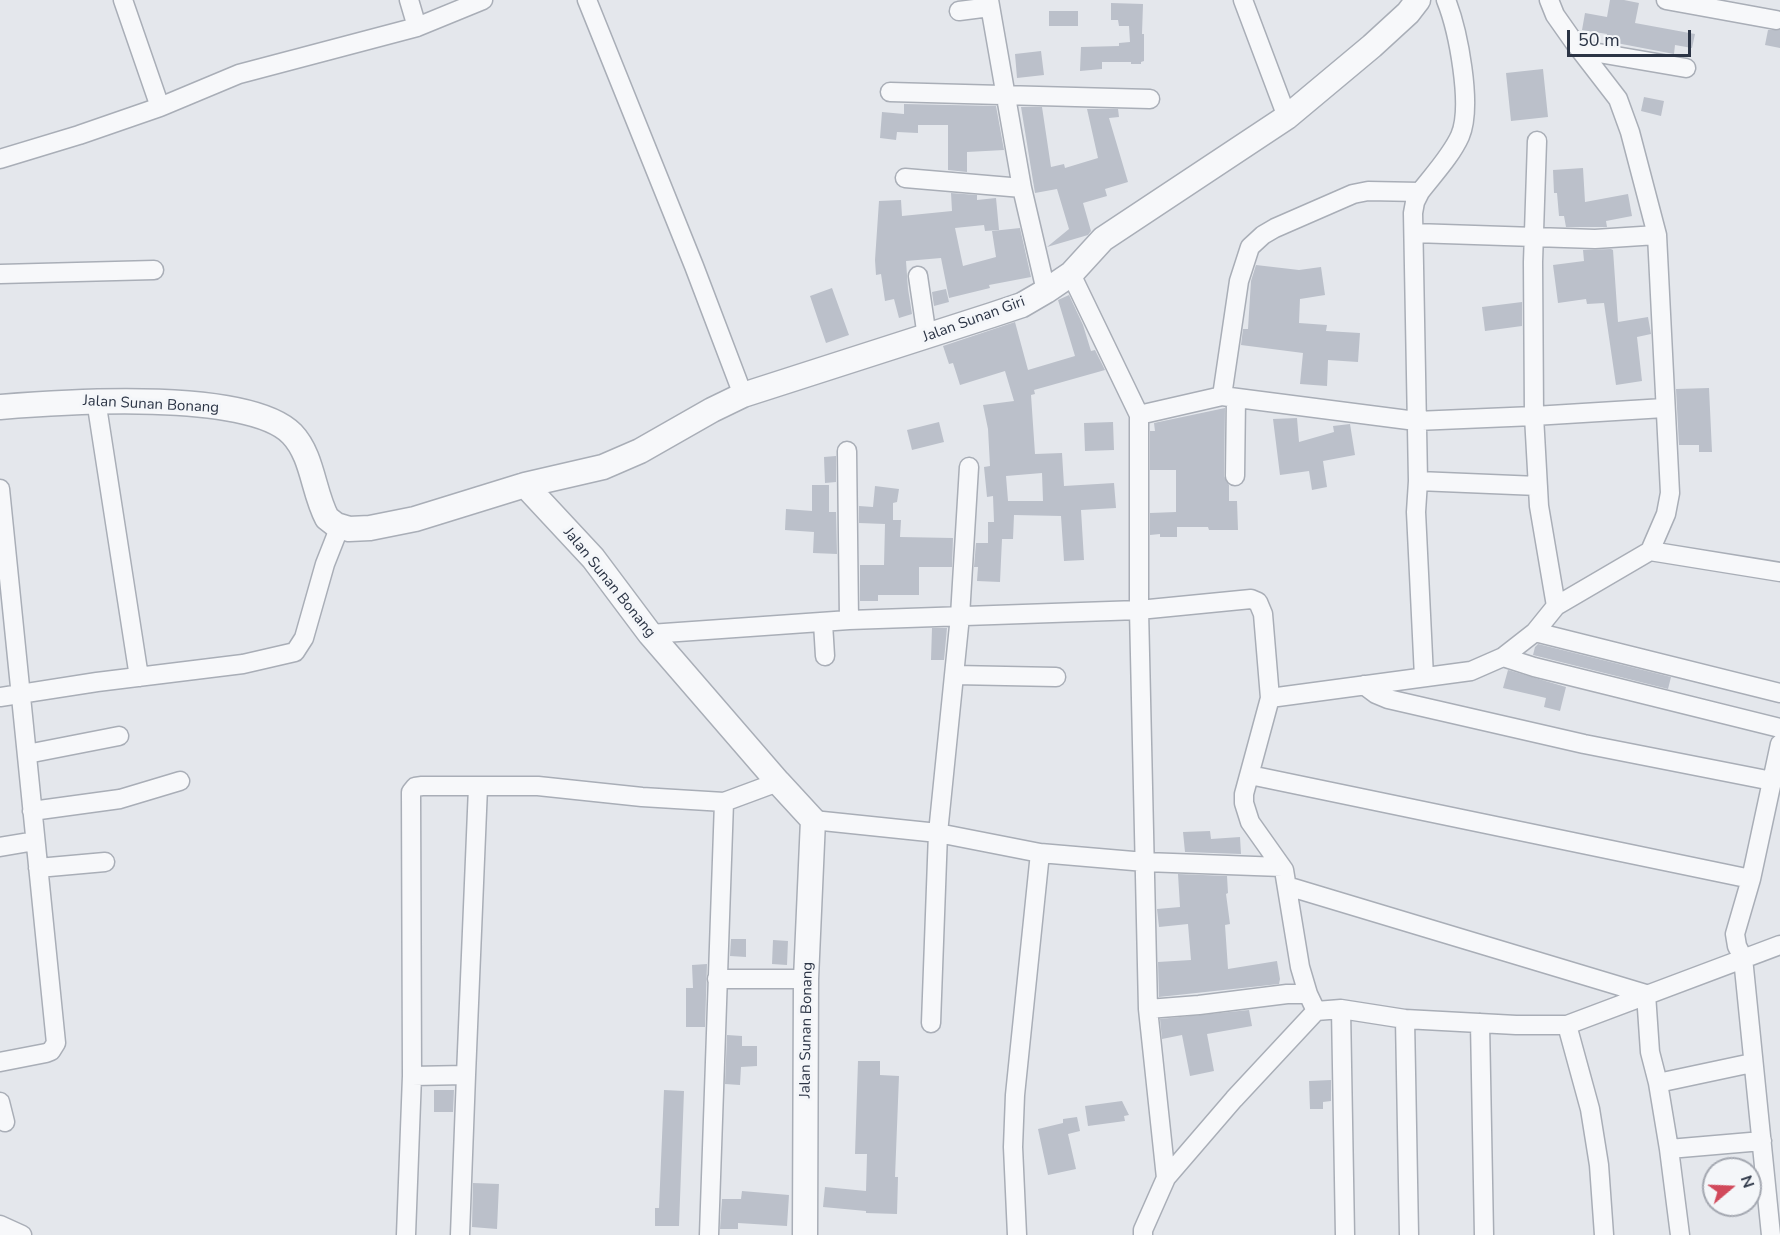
<!DOCTYPE html>
<style>
body{margin:0}
#map{position:relative;width:1780px;height:1235px;overflow:hidden;background:#e4e7ec;font-family:"Nunito Sans",sans-serif}
canvas{display:block}
.north{position:absolute;left:1702px;top:1157px;width:60px;height:60px;box-sizing:border-box;background:#f4f6f9;border:2px solid #a4a8b1;border-radius:50%;rotate:71deg;font-size:16px;font-weight:700;line-height:24px;text-align:center;color:#2b3445}
.north::after{content:'';display:block;margin:auto;width:21px;height:27px;background:#d1495b;clip-path:polygon(50% 0,100% 100%,50% 72%,0 100%)}
.scale{position:absolute;left:1567px;top:30px;width:124px;height:27px;box-sizing:border-box;border:3px solid #2b3445;border-top:0;padding-left:8px;font-size:18px;line-height:21px;white-space:nowrap;color:#2b3445;-webkit-text-stroke:4px #f4f6f9;paint-order:stroke}
</style>
<div id="map">
<canvas width="1780" height="1235"></canvas>
<div class="north">N</div>
<div class="scale">50 m</div>
</div>
<script>
const g = document.querySelector('canvas').getContext('2d');
g.lineJoin = 'round';
function fillPath(path, color) { g.fillStyle = color; g.fill(path, 'evenodd'); }
function trace(path, color, width, dash) { g.strokeStyle = color; g.lineWidth = width; g.lineCap = dash ? 'butt' : 'round'; g.setLineDash(dash || []); g.stroke(path); }
function write(font, color, halo, rows, align = 'center') {
  g.font = font + ' "Nunito Sans",sans-serif'; g.lineWidth = 6; g.setLineDash([]); g.textBaseline = 'middle'; g.strokeStyle = halo; g.fillStyle = color; for (const [text, x, y, turn = 0] of rows) {
    g.save(); g.translate(x, y); g.rotate((+turn || 0) * Math.PI / 180); g.textAlign = isNaN(turn) ? turn : align; if (halo) g.strokeText(text, 0, 0); g.fillText(text, 0, 0); g.restore();
  }
}
fillPath(new Path2D(`
 M1610,0h14l15,3 -4,20 60,11 -3,14 -17,-3 -1,9 -68,-13 1,-7 -25,-4 3,-17 22,4z
 M1111,3l32,1 -1,30h2v27l-3,1v2h-10v-2h-29v7l-22,2 1,-24 38,-1v-3l11,-1 -1,-16h-10l-1,-6h-7z
 M1049,11h29v15h-29z
 M1768,30h12v18l-15,-3z
 M1041,51l3,24 -27,3 -2,-24z
 M1543,69l5,48 -37,4 -5,-48z
 M1644,97l20,4 -3,15 -20,-5z
 M904,104l92,2 8,44 -37,2v20l-19,-2v-45h-30v8l-21,-1 -1,8 -16,-2 2,-26 22,2z
 M1021,107h21l9,60 13,-3 1,4 33,-10 -11,-49h31l1,8 -10,1 19,64 -23,7 2,7 -24,7 8,28 -3,4 -41,12 22,-18 -12,-40 -22,4z
 M1583,168l2,34 43,-8 4,22 -26,5 1,6h-41l-2,-11h-5l-2,-23h-3l-1,-23z
 M951,193l26,2v5l19,-2 3,32 -14,1 -1,-6 -29,3 8,38 33,-9 -4,-26 28,-3 11,49 -42,8 1,3 -41,10 -8,-40 -35,3 2,28 4,25 -13,4 -5,-19 -9,2 -4,-27 -5,1 -1,-15 4,-59 22,-1 1,16 50,-5z
 M1611,249l2,1 5,72 30,-5 3,17 -14,3 5,44 -26,4 -12,-82 -17,1 -1,-5 -28,4 -5,-38 31,-4 -1,-11z
 M1256,265l43,5 22,-3 4,28 -25,4 -1,24 28,2 -1,6 34,2 -2,29 -30,-2 -1,26 -27,-2 3,-31 -62,-8 2,-16h5l3,-48z
 M832,288l17,47 -23,8 -16,-47z
 M946,289l3,13 -15,4 -2,-14z
 M1069,295l14,30 8,26 4,-1 10,20 -71,20 1,4 -4,1 4,59 27,-1 2,33 50,-3 2,25 -35,2 3,50 -20,1 -3,-45 -47,-1 -1,24h-11l-2,43 -23,-1 1,-14h-4l2,-24h12v-21h6l-1,-26 -6,1 -3,-30 6,-1 -2,-37 -5,-24 31,-4 -9,-30 -45,14 -7,-22 -4,1 -6,-18 72,-24 13,48 47,-14 -17,-56zM1042,473l1,28h-35l-2,-25z
 M1522,302v24l-37,5 -3,-24z
 M1709,388l3,64h-13v-7h-20l-3,-56z
 M1225,408l-1,68 5,9v16h8l1,29h-29l-1,-3h-31v10h-17v-3l-10,1v-22l26,-1v-42h-26v-39h5l-1,-8z
 M1297,418l2,24 35,-10 -1,-6 17,-2 5,31 -32,6 4,26 -15,3 -3,-19 -29,4 -7,-56z
 M939,422l5,20 -32,8 -5,-20z
 M1113,422l1,28 -29,1 -1,-28z
 M836,456v26l-11,1 -1,-26z
 M812,485h17v27h7l1,42 -24,-1 1,-21 -29,-2 1,-21 26,2z
 M875,486l24,3 -2,13 -4,1v17h8l-1,17 53,1 -1,29h-33v28h-41v6h-18v-36h24l1,-41 -26,-1v-17l14,1z
 M932,628h15l-3,32h-13z
 M1538,644l133,33 -3,12 -135,-34 2,-8z
 M1508,670l58,17 -6,24 -16,-4 2,-9 -43,-10z
 M1210,831l1,8 29,-2 1,17 -56,-2 -2,-20z
 M1178,874l49,2 1,17 -2,1 4,30 -5,1 3,44 49,-8 3,18 -1,5 -120,13 -1,-35 33,-2 -3,-36 -29,3 -2,-18 23,-2z
 M731,939h15v18l-16,-1z
 M773,940l15,1 -1,24 -15,-1z
 M707,964l-2,63h-19v-39h7l-1,-23z
 M1249,1010l3,16 -45,8 7,37 -24,5 -8,-41 -20,4 -2,-20z
 M727,1035l15,1v10h15v20l-16,1 -1,18 -15,-1z
 M858,1061h22v14l19,1 -4,101h3l-1,37 -31,-1v-2l-43,-4 2,-20 41,4 1,-37h-12z
 M1331,1080v21l-8,1v7h-13l-1,-28z
 M434,1090h20l-1,22h-19z
 M664,1090l20,1 -5,135h-24v-18h4z
 M1122,1101l7,14 -5,1 1,5 -37,5 -3,-20z
 M1077,1117l3,14 -12,3 8,35 -28,6 -10,-46 25,-6v-4z
 M473,1183l26,1 -2,45 -25,-2z
 M742,1191l47,4 -2,31 -49,-3v6h-18l2,-30h19z`), '#bbc0ca');
const minor = new Path2D(`
 M409,0l8,27
 M587,0l107,266 49,129
 M989,0l33,188 24,103
 M1243,0l44,117
 M1549,0l6,15 19,27 44,57 12,33 27,103 13,258 -4,21 -16,37 -94,55 -21,26 -32,25 -32,14 -201,27 -26,96v9l6,19 34,48 16,97 8,27 8,17 25,-2 64,10 111,6h51l213,-80
 M1666,0l110,20
 M959,11l31,-4
 M1581,50l105,18
 M890,92l260,7
 M160,107l79,-33 178,-47 66,-27
 M1537,141l-4,121 1,154 5,90 17,100
 M0,159l79,-24 81,-28 -37,-107
 M905,178l117,10
 M1414,233l181,6 62,-4
 M0,274l154,-4
 M1071,274l68,141v195l9,399 18,169
 M918,276l9,61
 M1222,396l17,-115 11,-34 13,-12 12,-7 78,-34 15,-3 52,1
 M96,400l43,277
 M1139,415l83,-19 194,25 118,-5 130,-8
 M847,451l2,169
 M1235,476l1,-78
 M1418,481l120,5
 M0,489l56,554 -5,8 -5,2 -46,9
 M1650,551l130,21
 M823,623l2,33
 M1535,632l245,61
 M650,634l199,-14 290,-10 112,-11 7,3 5,12 7,84
 M1503,657l31,10 246,61
 M955,675l101,2
 M1424,677l-8,-165 2,-31 -5,-268 2,-11 5,-10c13,-17 31,-36 40,-56 13,-30 -2,-106 -14,-136
 M1364,685l12,9 12,5 196,45 188,37
 M0,697l97,-15 146,-18 52,-12 9,-14 21,-74 15,-38
 M27,754l92,-18
 M1250,775l501,104
 M32,811l88,-12 60,-18
 M813,820l125,13 102,20 105,9 137,5
 M0,847l35,-6
 M38,868l67,-6
 M1287,886l359,108 4,58 8,31 11,66 11,86
 M717,979h89
 M1148,1009l51,-4 88,-11h21
 M1341,1009l4,226
 M1405,1019l4,216
 M931,1023l7,-190 22,-217 9,-149
 M1480,1023l4,212
 M1567,1025l23,84 9,56 5,70
 M466,1075l12,-288
 M1658,1083l94,-20
 M0,1102l5,20
 M1669,1149l93,-8
 M0,1225l22,10
 M406,1235l6,-159
 M460,1235l6,-160 -54,1 -1,-284 4,-5 7,-1h116l104,11 82,5 54,-20
 M709,1235l15,-433
 M1017,1235l-4,-88 2,-52 25,-242
 M1143,1235v-5l23,-52 68,-79 82,-88
 M1771,1235l-28,-277 -6,-12 -2,-12 16,-55 29,-135`);
const tertiary = new Path2D(`
 M0,407c62,-5 248,-18 292,27 21,22 21,58 35,84l9,7 13,4 21,-1 45,-9 110,-34 68,73 57,76 128,148 35,38 -7,159 -1,256
 M525,485l78,-18 37,-16 72,-41 31,-15 249,-80 30,-10 24,-14 25,-17 32,-35 184,-122 85,-71 36,-33 10,-13`);
trace(minor, '#a9aeb7', 21);
trace(tertiary, '#a9aeb7', 27);
trace(minor, '#f7f8fa', 18);
trace(tertiary, '#f7f8fa', 24);
write('15px', '#2b3445', '#f4f6f9', [
 ["Jalan Sunan Giri",974,320,-20],
 ["Jalan Sunan Bonang",151,405,3],
 ["Jalan Sunan Bonang",609,583,51],
 ["Jalan Sunan Bonang",807,1030,-89]
]);
</script>
